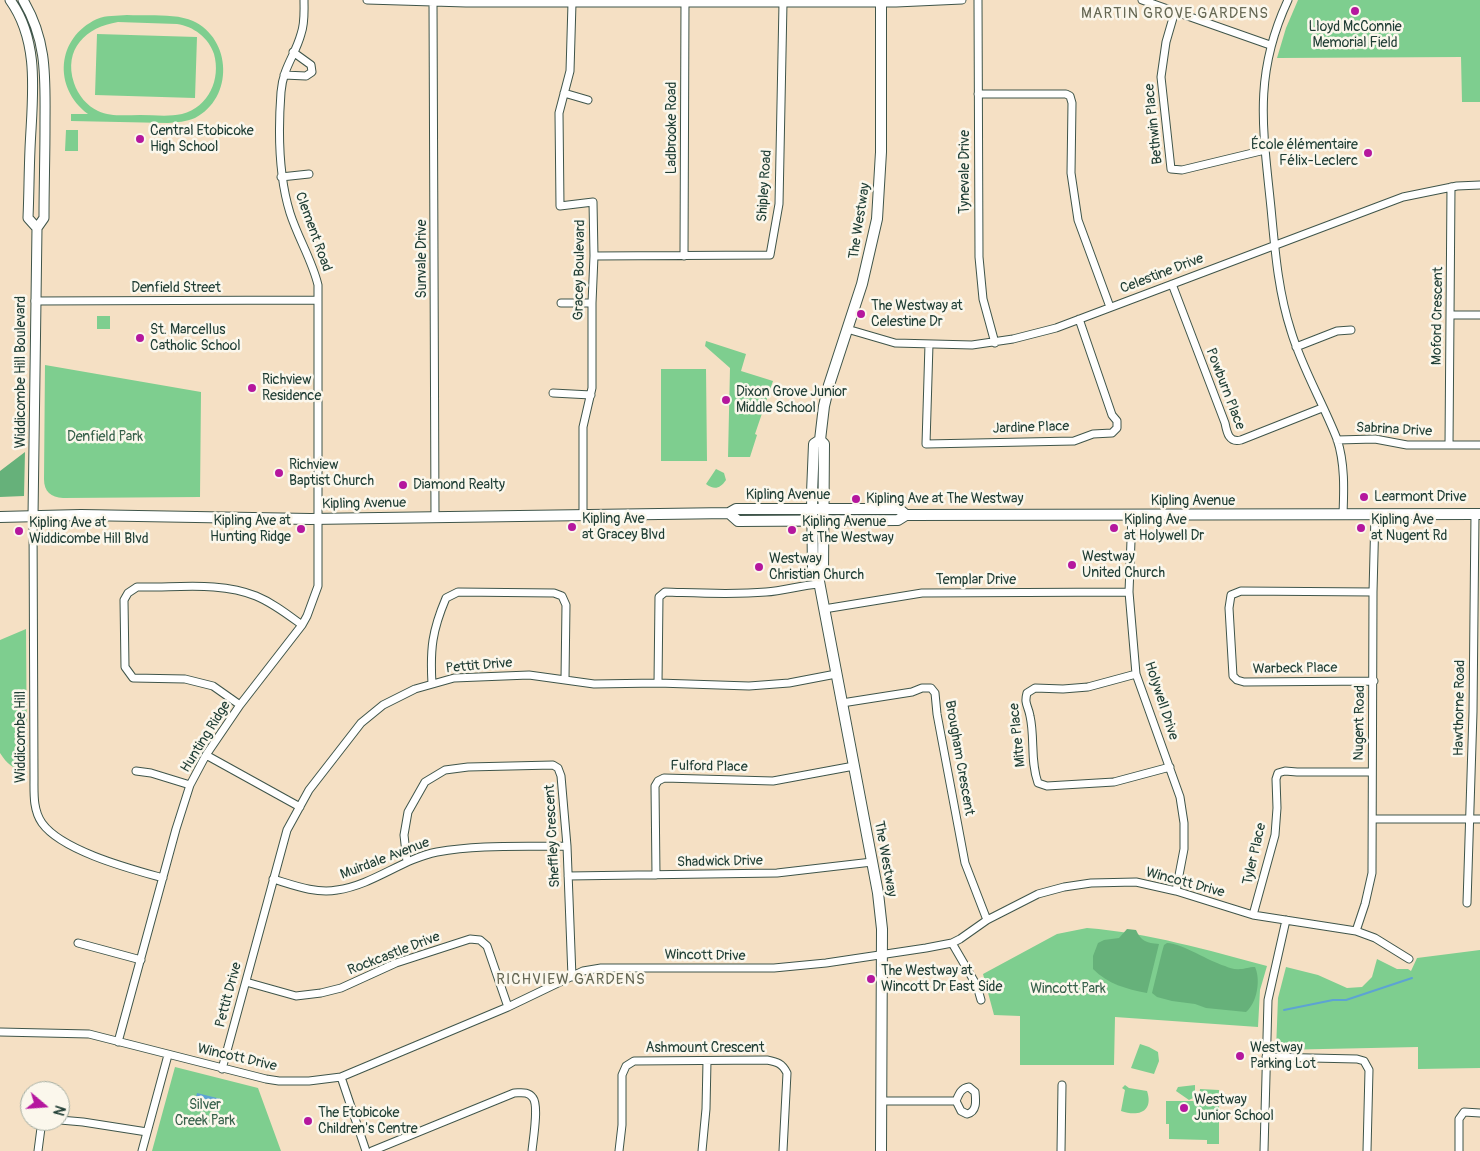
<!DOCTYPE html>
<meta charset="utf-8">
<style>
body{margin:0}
#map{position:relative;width:1480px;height:1151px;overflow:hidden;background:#f5e0c4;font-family:Pangolin,sans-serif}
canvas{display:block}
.north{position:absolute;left:20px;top:1081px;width:50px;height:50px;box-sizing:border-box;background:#fbf7ec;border:1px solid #a3ada2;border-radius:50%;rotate:108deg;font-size:14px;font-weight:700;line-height:20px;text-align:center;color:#1f3d34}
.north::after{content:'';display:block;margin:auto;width:18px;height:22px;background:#b5179e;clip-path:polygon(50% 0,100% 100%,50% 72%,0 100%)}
</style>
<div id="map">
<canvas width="1480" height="1151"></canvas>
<div class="north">N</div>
</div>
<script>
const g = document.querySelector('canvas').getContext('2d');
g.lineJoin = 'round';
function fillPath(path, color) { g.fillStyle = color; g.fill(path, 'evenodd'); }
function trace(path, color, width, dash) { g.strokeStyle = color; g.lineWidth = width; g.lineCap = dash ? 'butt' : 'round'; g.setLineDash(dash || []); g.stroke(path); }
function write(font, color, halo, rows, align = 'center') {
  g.font = font + ' Pangolin,sans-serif'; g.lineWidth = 5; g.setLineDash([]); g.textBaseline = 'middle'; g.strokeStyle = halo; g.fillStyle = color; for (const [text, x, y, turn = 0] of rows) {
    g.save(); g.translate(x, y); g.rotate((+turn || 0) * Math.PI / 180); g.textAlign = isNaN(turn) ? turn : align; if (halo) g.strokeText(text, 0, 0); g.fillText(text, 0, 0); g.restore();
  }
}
fillPath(new Path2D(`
 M1298,0h182v102h-18l-1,-45 -184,1 9,-30z
 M127,15c19,1 49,-2 66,6 39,18 41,77 2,97 -9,4 -18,4 -27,5l-97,-2v-7h17c-35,-26 -32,-76 9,-95 9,-4 20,-3 30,-4zM118,22l59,2c16,2 32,14 37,30 7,25 -5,53 -32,60 -14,3 -28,1 -42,1 -14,0 -29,2 -42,-4 -11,-5 -20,-16 -24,-28 -11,-34 12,-56 44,-61z
 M97,34l100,3 -2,61 -100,-3z
 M66,130h12v21h-13z
 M97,316h13v13h-13z
 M706,341l40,13 -5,17 32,10 -18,53 2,1 -7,22h-22l2,-89 -25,-22z
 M45,365l156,27 -1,105 -137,1c-12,-1 -19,-6 -19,-19z
 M661,369h45l1,92h-46z
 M716,469l8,4 2,7c-6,9 -12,10 -20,4z
 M26,629l1,143c-14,-3 -20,-8 -27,-19v-113z
 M1087,928c62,5 120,22 180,38l-7,24 -2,37 -143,-10 -1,48h-94v-49l-26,-1 -11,-41 74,-40z
 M1480,950v118l-62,1v-22l-142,3 2,-52 8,-31 32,8 29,13 15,-1 10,-10 5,-18 20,10h11l3,2 6,-13z
 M1140,1044l9,3 9,5 1,9 -5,13 -23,-6z
 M175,1067l83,21 23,63h-129z
 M1125,1085l4,3 18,3c7,21 -9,26 -26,20l4,-21 -3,-2z
 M1195,1085v12l-6,3 -13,-9 2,-4z
 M1200,1089l19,1v54h-12v-4l-38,-1v-15h-3v-23h27l6,-3z`), '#7ece8f');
fillPath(new Path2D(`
 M25,452l-1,44 -24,1v-26z
 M1127,929l9,1c5,11 10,13 23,14l-12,49c-21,-4 -39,-9 -54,-24v-13l5,-13 6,-3 15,-2z
 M1167,943c17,1 41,18 58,23 4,2 11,4 15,3 6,0 8,-2 15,-2 6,13 2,36 -9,45l-40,-4 -11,-4 -23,-3 -15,-4 -5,-4 10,-41 2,-7z`), '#66b17a');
fillPath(new Path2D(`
 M197,1093l24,6 -3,13 -24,-7z`), '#5da3d3');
trace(new Path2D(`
 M1284,1010l49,-10h13l66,-22`), '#5da3d3', 2);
const minor = new Path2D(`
 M367,0l99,3h430l66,-3
 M978,0l1,257 4,42 12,44
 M1142,0l128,45
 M1288,0c-35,75 -25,129 -17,208 4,42 7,83 20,123 11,37 32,72 46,108 8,24 7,51 6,75
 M433,1l2,515
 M572,3l-2,68 -11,42 1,93 33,-4 1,54 -2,47v85l-9,39v88
 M1175,11l-9,31 -5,35 10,92 11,1 83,-20
 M284,75l22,1 6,-4 -1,-7 -18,-13
 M564,93l24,7
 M978,94h88l4,2 2,7 -1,70 7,47 32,87
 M281,177l28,-3
 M594,256l176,-1 9,-51 4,-201
 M684,256l1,-256
 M1172,284l53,139c2,10 4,20 16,17l81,-32
 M35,301l283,-1
 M561,303h31
 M1451,315h29
 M847,329l48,14 77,2 41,-6 43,-11 347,-131 54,-11 23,-1
 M929,344l-3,100 148,-3 19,-7 19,-1 5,-5v-7l-5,-6 -33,-96
 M1296,347l41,-16 14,-1
 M553,393l38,2
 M1337,440l38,-1 32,6h73
 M1449,445l2,-258
 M1132,515l-3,77 7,82 44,123 4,26v26l-8,42
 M33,516l1,263c0,15 -1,31 8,44 20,28 89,46 121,55
 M1373,592l-132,-1 -10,4 -2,13 4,68 4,4 7,2 130,-1
 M824,609l98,-16 207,-1
 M1136,674l-48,13 -25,2 -28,-1 -8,5c-3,11 1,12 3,23 5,22 0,45 8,67l9,3 67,-4 56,-15
 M658,683l1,-86 6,-5c34,1 67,3 101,0 18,-1 35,-7 53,-8
 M432,684c-2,-35 0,-53 14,-86l12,-6 96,1 8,3 4,9 -1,74
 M842,703l70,-11 10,-4h9l4,5 2,21 28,149 22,57
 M240,705l-27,-19 -28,-7 -52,-1 -8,-11 -1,-67 4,-7 9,-6c39,1 83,-6 119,9 17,7 31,18 46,29
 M206,755l94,52
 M136,771l15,2 39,12
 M1373,819h107
 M407,862l-3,-27 4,-23 17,-30 20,-12 23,-3 85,-2 5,3 3,8 6,70 5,131
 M656,875l-1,-89 3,-5 6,-3 109,3 81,-15
 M568,876l209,-3 95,-11
 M273,879c20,6 43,15 64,11 36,-5 65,-31 100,-38 43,-8 87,-5 130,-6
 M1467,903l6,-191 2,-198
 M1253,915l22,-80 2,-27 -1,-29 2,-6 7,-2 12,1h75
 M1356,931l9,-27 7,-31 1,-281 2,-78
 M78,943l63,17
 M952,943l25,43 4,14
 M246,982l50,14 25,-3 20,-5 55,-25 74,-24 10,1 7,6 21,61
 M0,1032l89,2 177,45 13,2h30l32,-4 167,-70 75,-36 18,-3h173l52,-5 100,-15 26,-5 8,-4 27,-19 51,-26 26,-7 27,-4 45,-1 40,9 77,24 103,16 19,7 34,21
 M118,1042l58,-213 14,-44 16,-30 34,-50 62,-80 5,-9 11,-30v-301c-6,-25 -20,-47 -28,-72 -12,-39 -12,-81 -9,-121 2,-25 14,-36 20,-58 4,-11 3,-23 3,-34
 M1266,1057l91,2 7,2 5,9 -2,81
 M222,1069l65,-239 22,-40 52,-67 22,-18 32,-16 39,-11 75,-3 65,9 64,-1 91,3 40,-3 47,-9
 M341,1077l25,74
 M881,1101h75l5,10 6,3c10,-2 9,-13 8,-22l-6,-5c-8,1 -10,7 -13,14
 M60,1120l23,2 64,10
 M38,1151l3,-23 7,-7
 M142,1151l26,-96
 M372,1151l142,-58c7,0 14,-2 19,5 6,8 0,42 -1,53
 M619,1151l3,-26v-50l4,-9 8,-5 133,-1c10,2 15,3 20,13l-4,78
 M702,1151l4,-42 1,-48
 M1061,1151l1,-66
 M1264,1151l4,-151 18,-80
 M1459,1151v-32l5,-7 16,1`);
const tertiary = new Path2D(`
 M10,0c31,43 22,99 20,149 -1,23 -1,46 -2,69l9,10
 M23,0c25,42 22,79 22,126 0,31 -1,61 -1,92l-7,10 -4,288`);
const secondary = new Path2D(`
 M820,440l-6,4 -2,49 1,78 5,5 60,317 4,36 -1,222
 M729,513l9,8 160,-1 8,-5 574,-1
 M0,517l81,-2 229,4 419,-6 7,-4h163l7,6
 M818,576l5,-6 1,-126 -4,-4 4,-34 5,-21 33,-101 15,-65 4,-67v-152`);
trace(minor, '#3f554a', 9);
trace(tertiary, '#3f554a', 11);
trace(secondary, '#3f554a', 12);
trace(minor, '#fff', 7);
trace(tertiary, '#fff', 9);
trace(secondary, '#fff', 10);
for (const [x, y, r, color] of [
 [1355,11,5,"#b5179e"],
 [140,139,5,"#b5179e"],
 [1368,153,5,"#b5179e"],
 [861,314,5,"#b5179e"],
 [140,338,5,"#b5179e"],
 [252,388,5,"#b5179e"],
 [726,400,5,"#b5179e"],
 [279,473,5,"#b5179e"],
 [403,485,5,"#b5179e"],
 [1364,497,5,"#b5179e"],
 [856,499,5,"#b5179e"],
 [572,527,5,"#b5179e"],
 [1114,528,5,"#b5179e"],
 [1361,528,5,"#b5179e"],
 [301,529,5,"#b5179e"],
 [792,530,5,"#b5179e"],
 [19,531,5,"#b5179e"],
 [1072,565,5,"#b5179e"],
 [759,567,5,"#b5179e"],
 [871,979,5,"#b5179e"],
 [1240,1056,5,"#b5179e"],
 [1184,1108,5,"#b5179e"],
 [308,1121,5,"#b5179e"]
]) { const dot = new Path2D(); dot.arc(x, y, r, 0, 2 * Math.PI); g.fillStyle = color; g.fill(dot); trace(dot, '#fbf7ec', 2); }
write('14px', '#1f3d34', '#fbf7ec', [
 ["Lloyd McConnie",1355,27,"center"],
 ["Memorial Field",1355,43,"center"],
 ["Central Etobicoke",150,131],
 ["High School",150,147],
 ["École élémentaire",1358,145,"right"],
 ["Félix-Leclerc",1358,161,"right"],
 ["The Westway at",871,306],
 ["Celestine Dr",871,322],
 ["St. Marcellus",150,330],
 ["Catholic School",150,346],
 ["Richview",262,380],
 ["Residence",262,396],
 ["Dixon Grove Junior",736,392],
 ["Middle School",736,408],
 ["Richview",289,465],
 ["Baptist Church",289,481],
 ["Diamond Realty",413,485],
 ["Learmont Drive",1374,497],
 ["Kipling Ave at The Westway",866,499],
 ["Kipling Ave",582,519],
 ["at Gracey Blvd",582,535],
 ["Kipling Ave",1124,520],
 ["at Holywell Dr",1124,536],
 ["Kipling Ave",1371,520],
 ["at Nugent Rd",1371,536],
 ["Kipling Ave at",291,521,"right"],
 ["Hunting Ridge",291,537,"right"],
 ["Kipling Avenue",802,522],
 ["at The Westway",802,538],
 ["Kipling Ave at",29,523],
 ["Widdicombe Hill Blvd",29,539],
 ["Westway",1082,557],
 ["United Church",1082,573],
 ["Westway",769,559],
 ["Christian Church",769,575],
 ["The Westway at",881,971],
 ["Wincott Dr East Side",881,987],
 ["Westway",1250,1048],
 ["Parking Lot",1250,1064],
 ["Westway",1194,1100],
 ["Junior School",1194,1116],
 ["The Etobicoke",318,1113],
 ["Children's Centre",318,1129]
], 'left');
write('14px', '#1f3d34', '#fbf7ec', [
 ["Bethwin Place",1154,124,-96],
 ["Ladbrooke Road",672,128,-90],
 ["Tynevale Drive",965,172,-90],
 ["Shipley Road",765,186,-86],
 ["The Westway",860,221,-81],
 ["Clement Road",313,232,70],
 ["Sunvale Drive",422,259,-90],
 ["Gracey Boulevard",580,270,-89],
 ["Celestine Drive",1162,274,-21],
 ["Denfield Street",176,288],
 ["Moford Crescent",1438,316,-89],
 ["Widdicombe Hill Boulevard",21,372,-90],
 ["Powburn Place",1225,389,69],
 ["Jardine Place",1031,428,-2],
 ["Sabrina Drive",1394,430,3],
 ["Kipling Avenue",788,495],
 ["Kipling Avenue",1193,501],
 ["Kipling Avenue",364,504,-1],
 ["Templar Drive",976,580],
 ["Pettit Drive",479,666,-5],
 ["Warbeck Place",1295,669,-1],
 ["Holywell Drive",1161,701,72],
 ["Hawthorne Road",1460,708,-89],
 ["Nugent Road",1360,723,-89],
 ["Mitre Place",1018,735,-96],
 ["Widdicombe Hill",21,737,-90],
 ["Hunting Ridge",206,737,-58],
 ["Brougham Crescent",959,758,80],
 ["Fulford Place",709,767,1],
 ["Sheffley Crescent",553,836,-93],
 ["Tyler Place",1255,854,-77],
 ["Muirdale Avenue",385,859,-21],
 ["The Westway",885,859,80],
 ["Shadwick Drive",720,862,-1],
 ["Wincott Drive",1185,883,15],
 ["Rockcastle Drive",394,954,-21],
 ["Wincott Drive",705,956,1],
 ["Pettit Drive",229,995,-75],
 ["Ashmount Crescent",705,1048],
 ["Wincott Drive",237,1058,13]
]);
write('14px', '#37614b', '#fbf7ec', [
 ["Denfield Park",105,437],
 ["Wincott Park",1068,989],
 ["Silver",205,1105],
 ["Creek Park",205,1121]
]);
g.letterSpacing = '1px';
write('15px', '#656753', '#fbf7ec', [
 ["MARTIN GROVE GARDENS",1175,14],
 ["RICHVIEW GARDENS",571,980]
]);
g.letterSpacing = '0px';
</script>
